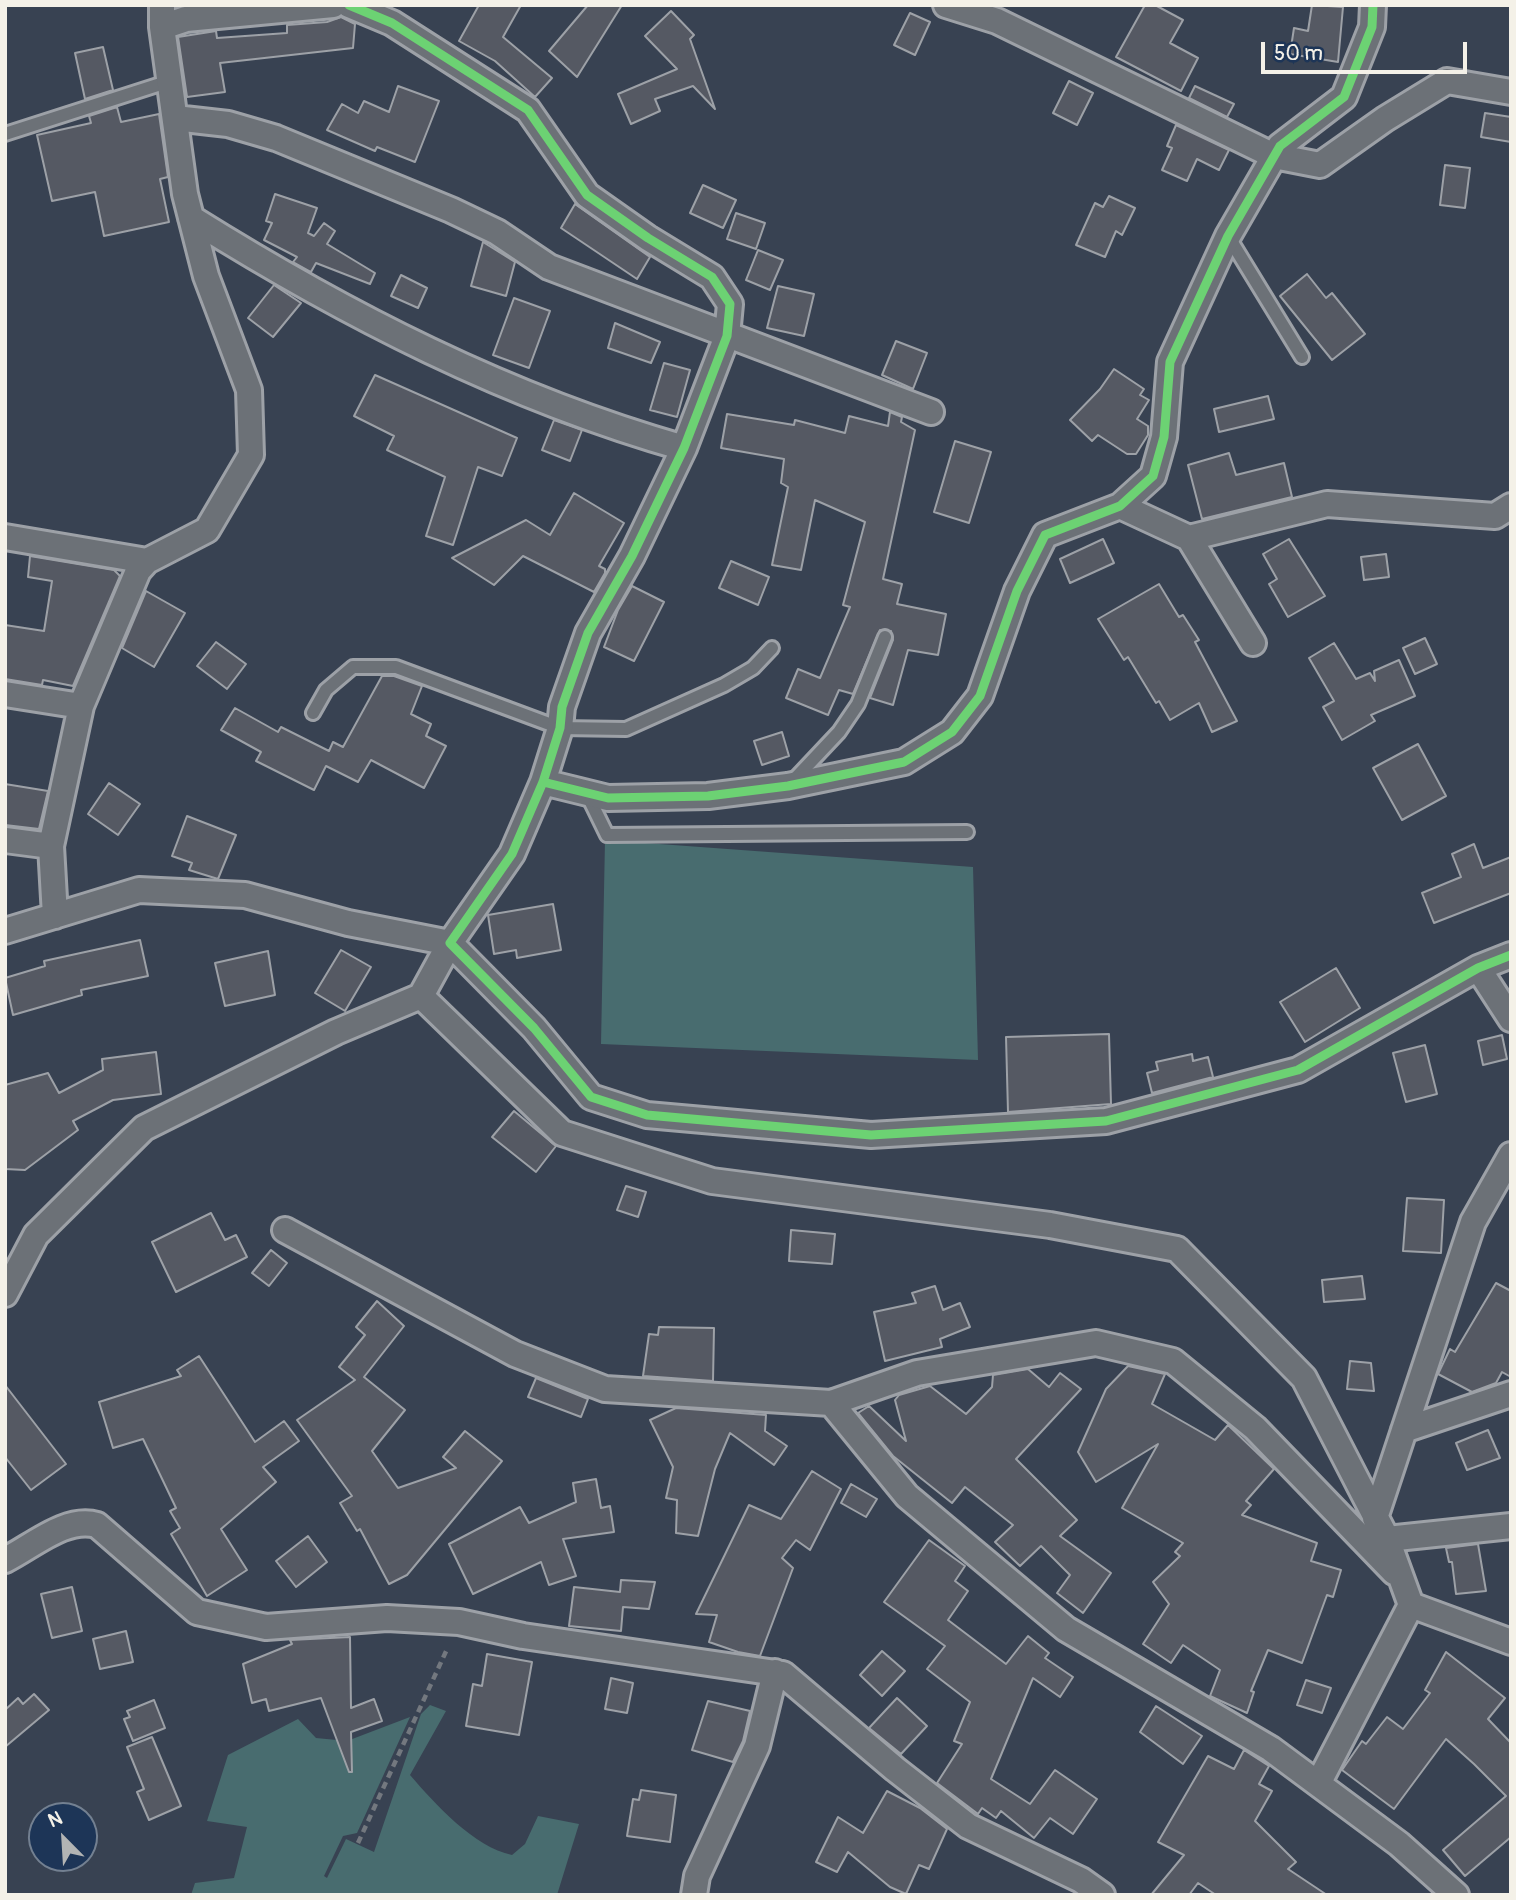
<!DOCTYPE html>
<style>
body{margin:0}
#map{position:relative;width:1516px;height:1900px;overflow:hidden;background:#384252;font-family:Pangolin,sans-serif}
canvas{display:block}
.frame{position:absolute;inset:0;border:7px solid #f4f1e8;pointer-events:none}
.north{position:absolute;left:28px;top:1802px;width:70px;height:70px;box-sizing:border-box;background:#1d3557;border:2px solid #738091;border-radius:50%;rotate:336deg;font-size:19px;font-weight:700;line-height:28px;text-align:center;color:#f4f1e8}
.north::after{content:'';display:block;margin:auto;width:24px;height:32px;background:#b2b4b4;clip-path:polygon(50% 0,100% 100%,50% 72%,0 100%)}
.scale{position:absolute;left:1261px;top:42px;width:206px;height:32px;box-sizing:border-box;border:4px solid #f4f1e8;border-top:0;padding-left:9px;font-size:21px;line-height:24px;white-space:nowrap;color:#f4f1e8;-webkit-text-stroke:5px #1d3557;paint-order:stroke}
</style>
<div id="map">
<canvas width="1516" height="1900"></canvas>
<div class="frame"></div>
<div class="north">N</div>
<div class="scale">50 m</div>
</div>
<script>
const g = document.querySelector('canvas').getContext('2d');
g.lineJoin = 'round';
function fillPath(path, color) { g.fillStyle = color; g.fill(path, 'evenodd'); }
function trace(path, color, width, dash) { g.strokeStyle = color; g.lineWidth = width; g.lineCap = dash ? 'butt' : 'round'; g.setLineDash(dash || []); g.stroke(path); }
fillPath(new Path2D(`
 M605,840l368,27 5,193 -377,-16z
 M430,1705l16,6 -36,64c25,29 64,72 102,80l13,-11 13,-28 41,8 -22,71h-366l4,-12 39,-5 13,-51 -40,-6 21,-66 70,-36 18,19 31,3 63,-24 -53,116 -14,3 -19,40 3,2 19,-39 28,13 47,-138z`), '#486c6f');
const building = new Path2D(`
 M479,5h42l-18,32 49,41 -17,19 -40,-36 -36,-20z
 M588,5h34l-45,72 -28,-26z
 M1145,5h10l28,15 -13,23 28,15 -17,33 -65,-34z
 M1312,5l31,2 -5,55 -48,-8 4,-26 14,3z
 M671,11l23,24 -4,4 25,70 -22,-23 -38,13 5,12 -29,13 -13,-30 59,-25 -32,-33z
 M910,13l20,9 -15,33 -21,-10z
 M341,17l14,7 -2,24 -133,15 5,29 -38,5 -9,-60 38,-6 1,7 70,-5v-8l40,-3z
 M103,47l10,43 -28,9 -10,-46z
 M1069,81l24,12 -16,32 -24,-12z
 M398,86l41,15 -24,61 -38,-15 -2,4 -48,-21 15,-26 16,9 6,-12 25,11z
 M1195,86l39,18 -7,13 -38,-19z
 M117,107l4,15 38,-8 9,63 -8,2 9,43 -65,14 -9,-44 -43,9 -15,-66 54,-12 -2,-7z
 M1485,113l26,4v25l-30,-5z
 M1176,125l53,25 -10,20 -22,-11 -10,22 -25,-11 10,-22 -5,-2z
 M1445,165l25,3 -5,40 -25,-3z
 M703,185l33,15 -13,28 -33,-15z
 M275,194l42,14 -9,25 6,3 10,-13 11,8 -8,13 48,29 -5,11 -54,-21 -5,9 -18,-10 4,-5 -33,-17 8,-17 -6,-2z
 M1109,196l26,12 -13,27 -6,-4 -11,26 -29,-12 19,-42 8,4z
 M575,204l75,53 -13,22 -76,-51z
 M736,213l29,10 -9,26 -29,-10z
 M483,242l32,20 -9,34 -35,-10z
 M758,250l25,10 -13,30 -24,-10z
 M1307,274l19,24 6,-5 33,41 -33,26 -52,-64z
 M401,275l26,13 -9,20 -27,-12z
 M274,285l27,18 -28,34 -25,-19z
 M778,286l36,8 -10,42 -37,-8z
 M514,298l36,13 -21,57 -36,-13z
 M615,323l45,19 -9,21 -43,-15z
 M896,341l31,12 -14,36 -31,-14z
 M664,363l26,7 -13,47 -27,-7z
 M1114,369l30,20 -4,6 9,5 -12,19 11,7v9l-12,19h-9l-29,-19 -6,6 -22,-21 30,-31z
 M375,375l142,63 -15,38 -24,-9 -25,78 -27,-9 19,-59 -58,-27 7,-14 -40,-20z
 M1268,396l6,23 -55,13 -5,-23z
 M890,412l12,5 -1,5 14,8 -32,149 19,5 -5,20 49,10 -8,41 -30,-5 -15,55 -23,-7 23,-58 -2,-9 -11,-1 -27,64 -14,-4 -11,25 -42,-17 12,-29 22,9 30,-71 -7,-2 22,-83 -50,-22 -14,70 -29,-5 16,-78 -7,-4 3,-24 -63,-11 6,-34 67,11 1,-5 50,13 4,-17 39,10z
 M554,420l28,10 -12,31 -28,-11z
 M955,441l36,11 -22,71 -35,-11z
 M1229,453l7,22 48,-12 8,34 -90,22 -14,-54z
 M574,493l50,30 -25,43 6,3v4l-11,19 -71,-36 -29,29 -42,-27 74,-38 24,15z
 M1103,539l11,24 -44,20 -10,-24z
 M1289,539l36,57 -37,21 -19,-33 8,-5 -14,-25z
 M1386,554l3,23 -25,3 -3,-23z
 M30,556l84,14 6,6 -47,110 -30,-6 -1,5 -37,-6v-54l39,6 8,-50 -24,-4z
 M731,561l38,16 -11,28 -39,-17z
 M1159,584l20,33 4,-2 16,25 -4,2 42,79 -25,11 -13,-29 -29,17 -11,-19 -3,2 -28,-46 -4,3 -26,-41z
 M632,586l32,16 -30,59 -30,-14 14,-37z
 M146,591l39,22 -31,54 -32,-19z
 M1425,638l12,26 -22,10 -12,-26z
 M216,642l30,22 -19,25 -30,-23z
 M1334,643l22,36 14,-6 5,8 -1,-10 25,-11 16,36 -44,19 4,6 -33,19 -19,-33 11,-6 -25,-43z
 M382,676h12l28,10 -11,28 20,10 -5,12 20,10 -22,42 -53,-28 -13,22 -32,-16 -12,24 -58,-29 5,-9 -40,-22 14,-22 43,24 3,-5 48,24 4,-9 10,5z
 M782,732l7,24 -27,9 -8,-24z
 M1418,744l28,52 -44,24 -29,-52z
 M109,783l31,21 -22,31 -30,-21z
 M5,784l43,7 -9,38 -34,-4z
 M187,816l49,19 -18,44 -29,-9 3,-7 -20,-7z
 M1474,844l9,24 28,-11v36l-77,30 -12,-30 39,-16 -9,-23z
 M553,904l8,46 -44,8 -1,-8 -22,4 -6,-39z
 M140,940l8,36 -67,14 1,5 -69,20 -8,-37 40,-12 -1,-5z
 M341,950l30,17 -26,44 -30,-18z
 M268,951l7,44 -50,11 -10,-43z
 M1336,968l24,40 -55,34 -25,-40z
 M1109,1034l2,70 -103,8 -2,-75z
 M1502,1035l5,24 -24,6 -5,-24z
 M1425,1045l12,49 -31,8 -13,-49z
 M156,1052l5,42 -48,6 -40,21 5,9 -53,40 -20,-1v-84l43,-12 11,20 44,-23 -1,-11z
 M1192,1054l1,7 15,-4 5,20 -61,16 -5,-20 11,-3 -2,-8z
 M514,1111l42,35 -20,26 -44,-35z
 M626,1186l20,6 -8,25 -21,-7z
 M1407,1198l37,2 -3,53 -38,-2z
 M211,1213l14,27 11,-5 11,22 -71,35 -24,-50z
 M791,1230l44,4 -3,30 -43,-3z
 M271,1250l16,13 -18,23 -17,-13z
 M1362,1276l3,23 -41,3 -2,-22z
 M1496,1283l15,8v86l-9,-5 -6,11 -24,9 -34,-18 12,-25 5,3z
 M935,1286l8,24 17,-7 10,24 -30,12 2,8 -57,14 -11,-49 42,-9 -4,-10z
 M377,1301l27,25 -40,51 41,33 -33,41 26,37 58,-20 -13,-11 22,-26 37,30 -95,114 -18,9 -29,-55 -3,2 -17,-28 12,-7 -55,-76 58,-40 -16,-13 26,-32 -9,-8z
 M659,1327l55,1 -1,53 -70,-5 6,-42 9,1z
 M199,1356l56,86 29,-21 15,20 -36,26 13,15 -55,47 26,41 -40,26 -36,-62 9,-6 -10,-17 6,-3 -33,-69 -30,9 -14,-46 82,-26 -4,-6z
 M1350,1361l21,2 3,28 -27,-2z
 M1128,1366l37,8 -13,30 63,36 13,-15 46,44 -28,32 5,4 -9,10 75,28 -6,18 30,9 -8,27 -6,-2 -25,68 -34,-13 -17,41 3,1 -7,21 -37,-17 10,-26 -37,-25 -12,18 -28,-19 26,-40 -16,-22 27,-26 -5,-4 8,-9 -61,-35 36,-64 -62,38 -18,-30 28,-63z
 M1028,1369l21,18 11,-14 21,16 -65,70 61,61 -17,16 51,37 -28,40 -26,-20 13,-18 -29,-29 -21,20 -25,-24 18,-17 -48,-38 -13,16 -59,-47 -35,-43 11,-7 37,35 -11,-41 4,-5 31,-9 36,28 26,-27 1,-12z
 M536,1378l52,21 -7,18 -53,-20z
 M5,1385l61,79 -35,26 -26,-33z
 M676,1408l90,7 -1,16 22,15 -13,19 -44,-32 -15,36 -17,67 -22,-3 1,-33 -11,-2 7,-31 -23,-47z
 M1488,1430l12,28 -33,12 -11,-27z
 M812,1471l29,18 -31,61 -14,-10 -14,18 11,10 -33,88 -22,-4 -29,-10 8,-27 -21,-1 53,-109 32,14z
 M596,1479l5,29 9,-2 4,26 -51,7 13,37 -27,9 -8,-23 -68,32 -24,-50 71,-37 9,16 47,-21 -3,-19z
 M851,1484l26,15 -11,18 -25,-14z
 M308,1536l19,26 -31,25 -20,-26z
 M929,1540l36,26 -10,15 13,10 -20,29 58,44 22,-28 21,17 -4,5 28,19 -13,20 -27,-19 -42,101 39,25 25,-34 42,29 -24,35 -23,-16 -16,20 -33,-27 -5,7 -14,-10 -4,6 -41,-31 25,-39 -8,-3 16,-39 -43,-33 18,-23 -61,-44z
 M1478,1544l8,47 -30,3 -4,-32h-3l-3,-14z
 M621,1580l34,2 -6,27 -26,-2 -2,24 -52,-5 5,-39 46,5z
 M72,1587l10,44 -30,7 -11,-44z
 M126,1631l7,31 -33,7 -7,-30z
 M350,1637l1,71 23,-9 8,22 -31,11 1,40h-3l-28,-74 -52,13 -3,-12 -14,4 -9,-39 49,-20 -2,-4z
 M882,1651l23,20 -23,25 -22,-21z
 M1446,1652l59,46 -17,21 23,24v94l-46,39 -22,-26 63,-54 -32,-32 -28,-25 -52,70 -52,-39 20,-29 4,3 21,-27 16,12 27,-36 -5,-3z
 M487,1654l45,8 -13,73 -53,-9 7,-42 9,2z
 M611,1678l22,5 -6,30 -22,-4z
 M1306,1680l25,8 -9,25 -25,-8z
 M34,1694l15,16 -44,37v-37l13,-12 5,6z
 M897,1698l30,28 -26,28 -32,-26z
 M154,1700l11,28 -32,13 -9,-22 6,-2 -3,-6z
 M708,1701l42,10 -7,30 -10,21 -41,-12z
 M1156,1706l46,30 -19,28 -43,-32z
 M152,1737l29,69 -32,14 -12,-28 7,-3 -17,-42z
 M1244,1750l25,16 -10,18 13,7 -17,30 41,41 -8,7 39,26h-111l-18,-12 -9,12h-38l33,-40 -26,-13 50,-86 26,13z
 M641,1790l35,5 -6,47 -43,-6 6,-37 6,1z
 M887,1791l33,17 27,21 -18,40 -10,-4 -13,29 -16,-7 -42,-35 -11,20 -21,-10 22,-45 25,16z`);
fillPath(building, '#555963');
trace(building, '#9da1a7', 2);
const service = new Path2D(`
 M5,134l165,-53
 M1228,236l74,121
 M313,713l13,-23 27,-23h43l164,61 66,1 98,-44 29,-17 19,-20
 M791,783l48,-51 19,-28 27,-67
 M586,792l21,43 360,-3`);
const minor = new Path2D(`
 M349,5l43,18 136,87 59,85 61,43 64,39 18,27 -3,32 -43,112 -52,108 -44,77 -26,74 -2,21 -17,54 -31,72 -62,89 84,85 57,69 56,18 224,20 235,-14 192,-51 180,-102 33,-13
 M946,5l51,16 277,135 46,9 65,-46 62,-38 64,11
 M162,27l24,-8 147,-14
 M175,118l53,6 48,14 175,72 46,22 52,35 382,145
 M191,218c155,97 317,180 493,230
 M1120,506l69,32 138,-34 168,12 16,-10
 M5,537l142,24
 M1189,538l64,105
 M5,694l76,12
 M543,782l65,16 100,-2 80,-10 116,-24 48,-30 28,-36 37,-105 28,-56 75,-29 33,-30 11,-39 6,-75 58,-126 52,-90 64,-49 28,-70 1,-22
 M5,840l46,6
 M55,916l-4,-70 30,-140 57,-135 9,-10 60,-31 44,-75 -2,-65 -43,-114 -21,-82 -23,-167v-22
 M5,931l134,-41 106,5 103,28 102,20 -29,53 -85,36 -192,96 -108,107 -31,59
 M1478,968l33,51
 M421,996l141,137 150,48 338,44 127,24 127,129 83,161 24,66 -92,177
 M285,1230l230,124 90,35 226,14 86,-30 179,-30 77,18 82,67 139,144
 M831,1403l76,93 159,133 205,120 128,95 57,51
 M1404,1430l107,-36
 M1375,1518l98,-296 38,-67
 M1387,1539l124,-13
 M5,1560c28,-14 61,-44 92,-35l100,87 69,15 121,-9 72,4 64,14 260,38 112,95 73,57 113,54 21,15
 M1411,1605l100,37
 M694,1895l3,-19 60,-130 18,-74`);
trace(service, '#9da1a7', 18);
trace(minor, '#9da1a7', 30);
trace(new Path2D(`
 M358,1843l90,-196`), '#73787f', 4.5, [7, 5]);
trace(service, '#6c7177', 12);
trace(minor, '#6c7177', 24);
trace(new Path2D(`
 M349,5l43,18 136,87 59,85 61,43 64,39 18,27 -3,32 -43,112 -52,108 -44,77 -26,74 -2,21 -17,54 -31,72 -62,89 84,85 57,69 56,18 224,20 235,-14 192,-51 180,-102 33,-13
 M543,782l65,16 100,-2 80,-10 116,-24 48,-30 28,-36 37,-105 28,-56 75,-29 33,-30 11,-39 6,-75 58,-126 52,-90 64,-49 28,-70 1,-22`), '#6cd273', 9);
</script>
